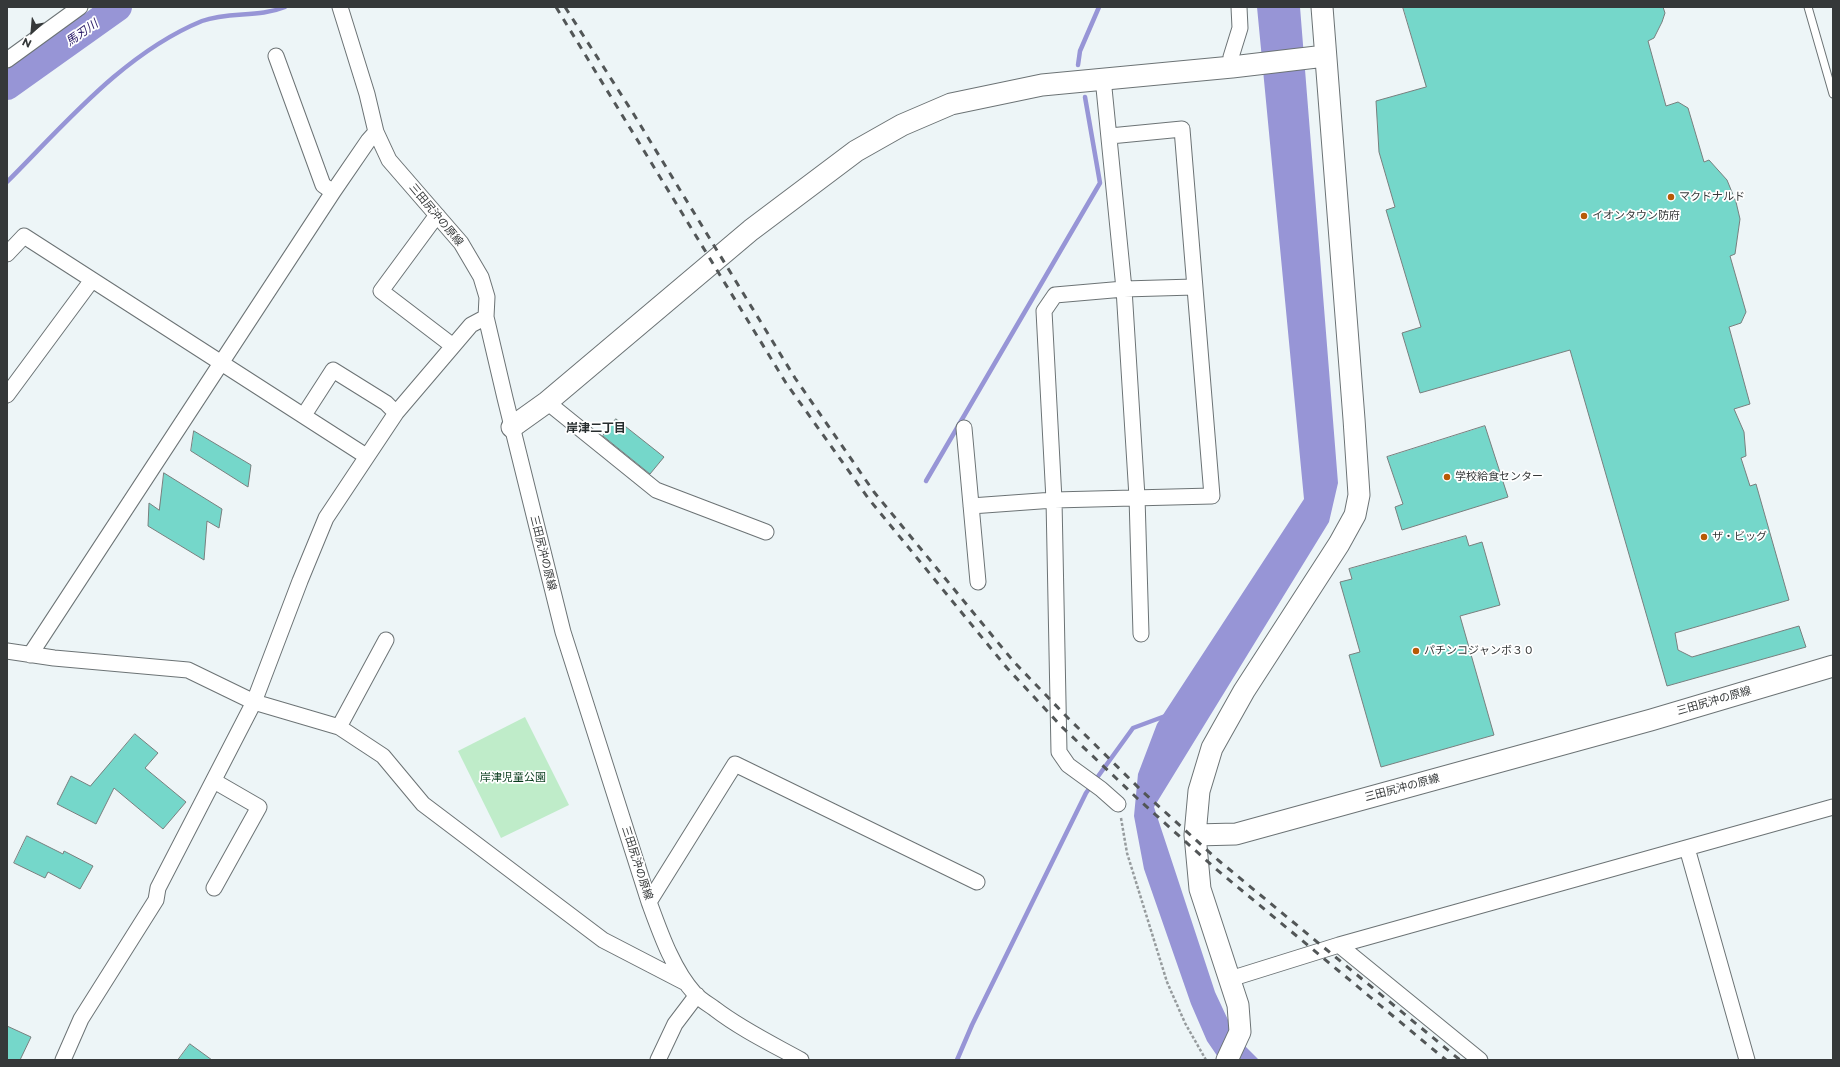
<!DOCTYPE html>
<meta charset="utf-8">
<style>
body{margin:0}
#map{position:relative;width:1840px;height:1067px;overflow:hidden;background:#edf5f7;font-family:Montserrat,sans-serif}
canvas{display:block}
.frame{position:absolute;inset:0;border:8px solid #353839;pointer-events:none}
.north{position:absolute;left:12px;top:12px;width:40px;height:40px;-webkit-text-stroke:3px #fff;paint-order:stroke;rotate:206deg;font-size:11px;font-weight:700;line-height:16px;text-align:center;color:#353839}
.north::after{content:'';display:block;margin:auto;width:14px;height:18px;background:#353839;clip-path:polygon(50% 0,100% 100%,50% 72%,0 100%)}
</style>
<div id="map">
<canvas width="1840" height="1067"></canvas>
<div class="frame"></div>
<div class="north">N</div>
</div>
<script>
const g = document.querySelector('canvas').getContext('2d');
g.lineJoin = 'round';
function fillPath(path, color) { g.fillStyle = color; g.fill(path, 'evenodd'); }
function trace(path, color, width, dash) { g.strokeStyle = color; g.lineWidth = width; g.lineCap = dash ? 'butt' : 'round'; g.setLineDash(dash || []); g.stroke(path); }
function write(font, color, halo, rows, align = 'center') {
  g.font = font + ' Montserrat,"Noto Sans JP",sans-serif'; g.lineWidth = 3.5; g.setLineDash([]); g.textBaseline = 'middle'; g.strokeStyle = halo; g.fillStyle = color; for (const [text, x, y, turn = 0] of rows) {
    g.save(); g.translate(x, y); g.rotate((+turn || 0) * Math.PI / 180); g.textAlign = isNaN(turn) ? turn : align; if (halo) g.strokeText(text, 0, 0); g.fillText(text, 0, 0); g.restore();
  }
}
fillPath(new Path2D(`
 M525,717l44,88 -68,33 -43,-87z`), '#bfecc9');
fillPath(new Path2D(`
 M1257,7h43l38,476 -9,39 -175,285 61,185 21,45 23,23h-39l-13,-19 -16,-37 -47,-135 -10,-53 4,-42 19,-50 147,-225z`), '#9795d6');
trace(new Path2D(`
 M1078,65l2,-14 19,-44
 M7,182c58,-58 117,-129 195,-161 27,-10 56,-3 83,-14
 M926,481l174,-298 -15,-86
 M957,1060l15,-35 114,-232 47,-65 35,-13`), '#9795d6', 4.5);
trace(new Path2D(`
 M7,86l111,-79`), '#9795d6', 28);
const building = new Path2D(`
 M1403,7h260l2,6 -3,9 -8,16 -6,3 18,65 12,-4 10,6 16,54 5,-2 18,20 9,22 4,17 -5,35 -5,2 16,56 -5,11 -12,4 21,77 -16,5 10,23 2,24 -5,2 9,28 6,-2 33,116 -114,33 3,17 14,7 107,-31 7,21 -139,39 -97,-336 -150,43 -18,-60 19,-6 -35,-117 9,-3 -16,-55 -3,-51 50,-14z
 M616,419l48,38 -14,17 -47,-38z
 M1485,426l23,71 -106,33 -7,-23 8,-3 -16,-47z
 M194,431l57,34 -3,22 -57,-36z
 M164,473l58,36 -3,19 -12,-7 -3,39 -56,-34 1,-23 10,7z
 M1466,536l3,10 13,-4 18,63 -40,11 34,119 -113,32 -32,-112 11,-3 -20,-70 12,-3 -3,-10z
 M135,734l23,19 -13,15 41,34 -23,27 -49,-41 -18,36 -39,-20 14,-28 19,10z
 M27,836l36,18 1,-3 29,15 -13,23 -32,-17 -3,6 -31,-15z
 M7,1026l24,11 -11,23h-13z
 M190,1044l22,16h-34z`);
fillPath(building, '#75d7ca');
trace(building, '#787f7e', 1);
const lane = new Path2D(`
 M1808,7l25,87`);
const street = new Path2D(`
 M340,7l27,87 9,38 13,28 72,83 20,34 6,20 -1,20 19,81 58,234 86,270c11,30 24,68 46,92 6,6 13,10 20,15 26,20 57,35 86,51
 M276,56l47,129 10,7
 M7,60l73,-53
 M1232,67l-1,-10 9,-29 -1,-21
 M1103,78l21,211 13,208 4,137
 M437,215l-56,76 72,55
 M7,254l17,-18 342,220
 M7,395l85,-115
 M547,402l109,88 110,42
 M304,415l29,-45 53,33 10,10
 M964,428l14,154
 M971,506l83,-6 158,-4 -30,-367 -72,7
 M7,651l47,7 134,12 66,32 85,25 44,29 40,48 180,136 83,43
 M30,655l303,-463 35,-51 8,-9
 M339,727l47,-87
 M214,781l45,26 -45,81
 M1118,804l-17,-15 -33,-24 -9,-13 -5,-252 -10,-189 11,-16 69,-6 70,-2
 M1687,848l60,212
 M649,902l86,-138 242,118
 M1339,945l141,115
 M1230,979l109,-34 494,-138
 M63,1060l18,-41 75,-119 2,-12 96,-186 46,-121 26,-63 70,-105 75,-88 15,-8
 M658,1060l17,-36 22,-29`);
const secondary = new Path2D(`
 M512,427l35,-25 204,-172 105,-79 46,-26 49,-21 91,-19 190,-18 93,-11
 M1195,835l41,-1 415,-114 182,-54
 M1227,1060l13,-28 -2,-27 -38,-116 -5,-54 4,-44 13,-43 32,-57 95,-147 16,-29 4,-20 -5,-76 -32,-412`);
trace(lane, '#6c7375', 9);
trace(street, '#6c7375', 17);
trace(secondary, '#6c7375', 23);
trace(new Path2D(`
 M1121,818l6,35 40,129 18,41 21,37`), '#969b9d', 2.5, [3, 2]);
trace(lane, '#fff', 7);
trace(street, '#fff', 15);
trace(secondary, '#fff', 21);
trace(new Path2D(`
 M556,7l230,376 82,115 139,170 55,59 76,72 78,70 230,191
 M565,7l68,106 162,265 79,114 140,170 53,55 76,75 75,68 242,200`), '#525657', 3, [7, 7]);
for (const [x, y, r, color] of [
 [1671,197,4,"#b75a06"],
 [1584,216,4,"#b75a06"],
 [1447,477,4,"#b75a06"],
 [1704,537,4,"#b75a06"],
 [1416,651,4,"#b75a06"]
]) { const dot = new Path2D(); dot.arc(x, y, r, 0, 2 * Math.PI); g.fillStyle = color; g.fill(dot); trace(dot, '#fff', 1.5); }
write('11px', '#353839', '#fff', [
 ["マクドナルド",1679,197],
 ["イオンタウン防府",1592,216],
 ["学校給食センター",1455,477],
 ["ザ・ビッグ",1712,537],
 ["パチンコジャンボ３０",1424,651]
], 'left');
write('11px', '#353839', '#fff', [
 ["三田尻沖の原線",436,215,50],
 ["三田尻沖の原線",543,553,76],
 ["三田尻沖の原線",1714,701,-16],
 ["三田尻沖の原線",1402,788,-15],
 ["三田尻沖の原線",637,863,72]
]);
write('11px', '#073a1b', '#fff', [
 ["岸津児童公園",513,778]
]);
write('italic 12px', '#2b1c68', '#fff', [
 ["馬刃川",82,33,-35]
]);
write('bold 12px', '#272d2e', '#fff', [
 ["岸津二丁目",596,428]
]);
</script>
